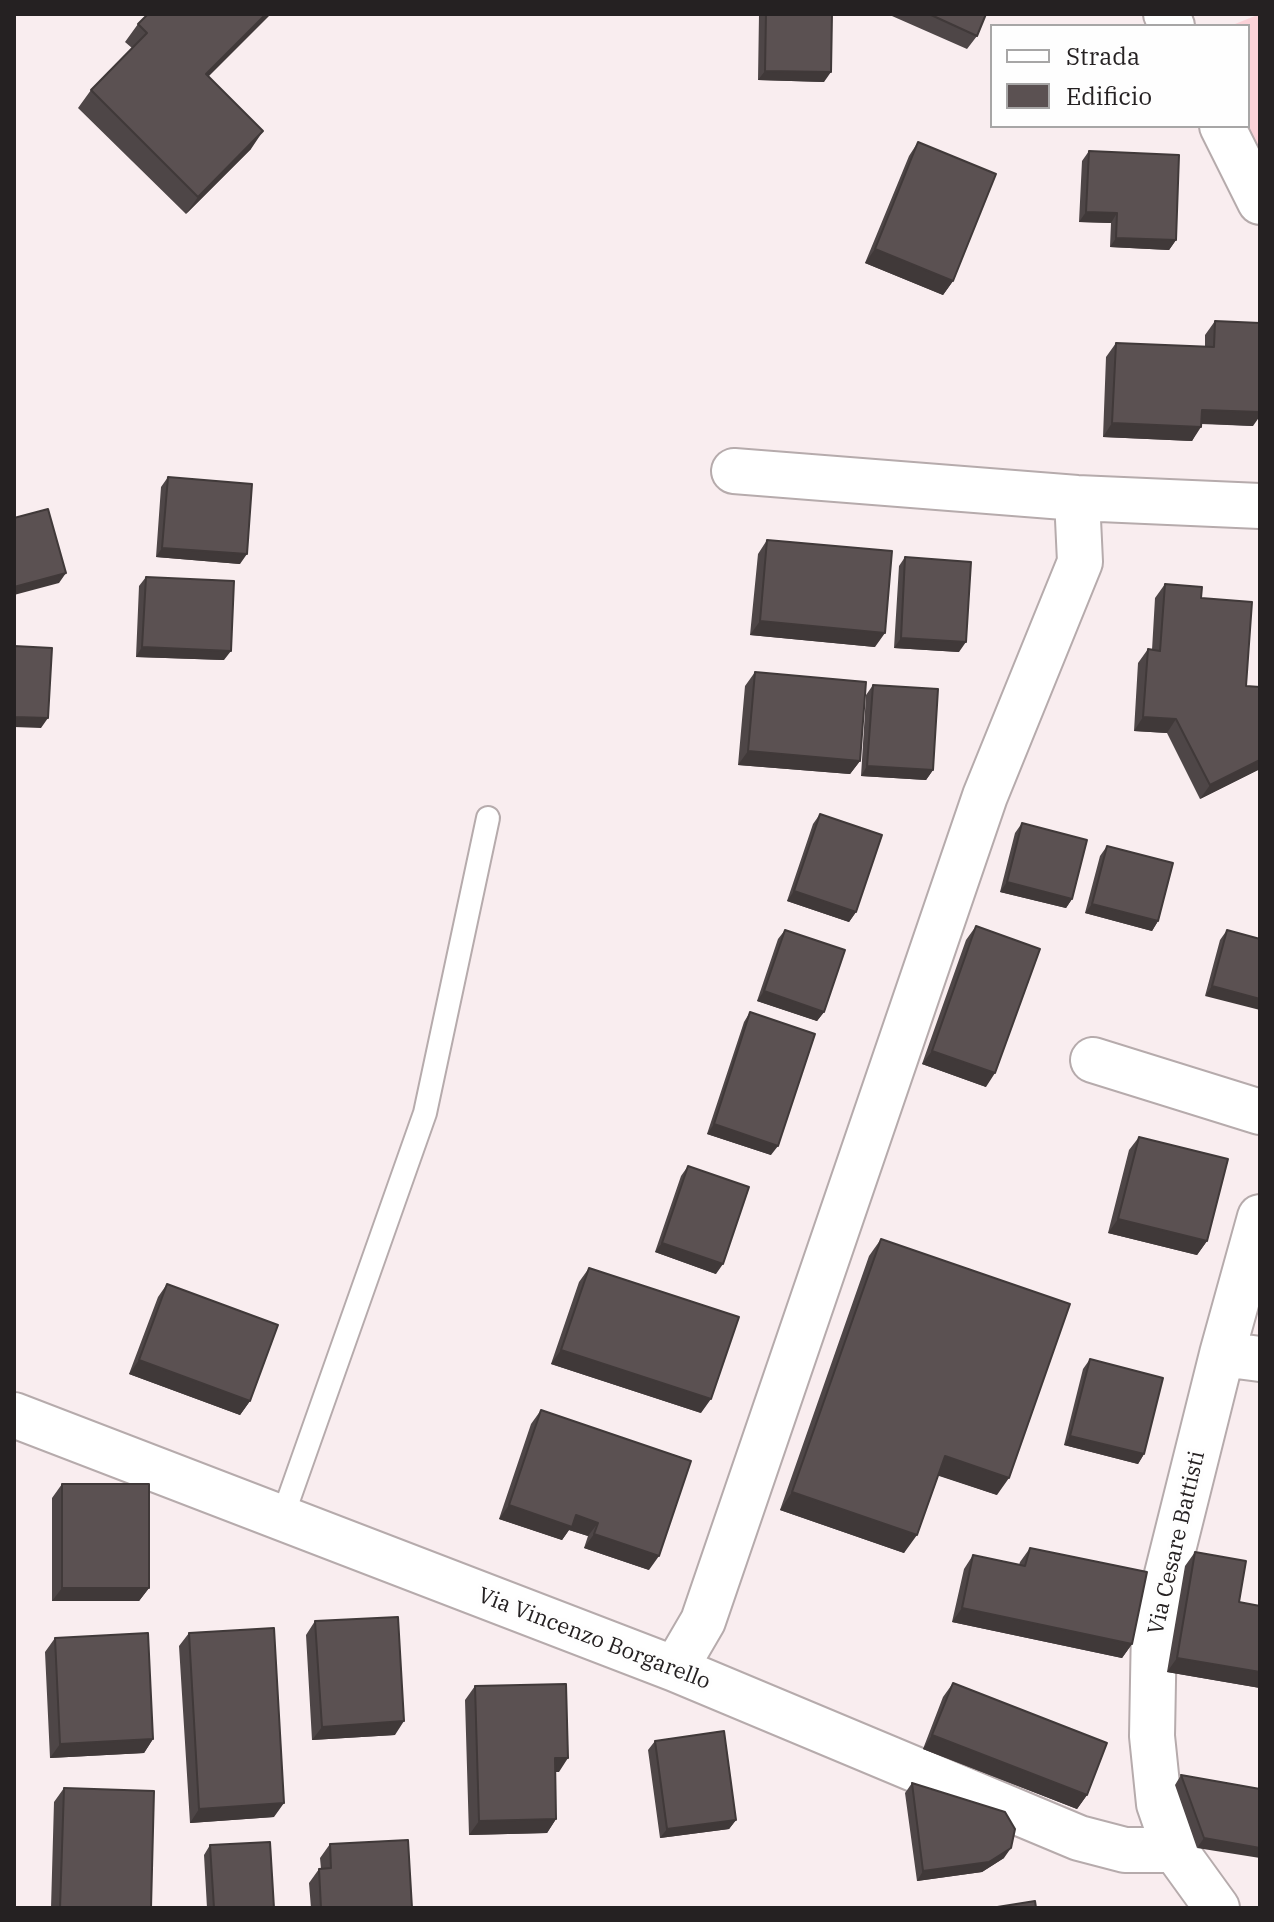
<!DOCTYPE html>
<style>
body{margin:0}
#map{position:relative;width:1274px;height:1922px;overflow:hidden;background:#f9edef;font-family:"IBM Plex Serif",serif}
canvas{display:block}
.frame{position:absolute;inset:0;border:16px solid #252122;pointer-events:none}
.legend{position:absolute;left:990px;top:24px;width:260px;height:104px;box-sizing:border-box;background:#fefefe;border:2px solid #a7a6a6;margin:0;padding:10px 14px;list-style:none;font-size:24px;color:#252122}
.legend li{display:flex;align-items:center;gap:16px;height:40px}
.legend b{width:40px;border:2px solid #a7a6a6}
</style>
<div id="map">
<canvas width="1274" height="1922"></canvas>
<div class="frame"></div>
<ul class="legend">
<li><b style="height:10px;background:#fff"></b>Strada</li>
<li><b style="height:22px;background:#5b5152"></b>Edificio</li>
</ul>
</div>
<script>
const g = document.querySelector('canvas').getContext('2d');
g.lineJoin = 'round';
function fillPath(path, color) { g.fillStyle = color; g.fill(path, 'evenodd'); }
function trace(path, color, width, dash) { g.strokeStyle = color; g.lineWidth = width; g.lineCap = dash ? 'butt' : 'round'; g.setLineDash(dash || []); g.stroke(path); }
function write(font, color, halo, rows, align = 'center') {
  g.font = font + ' "IBM Plex Serif",serif'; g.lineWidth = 8; g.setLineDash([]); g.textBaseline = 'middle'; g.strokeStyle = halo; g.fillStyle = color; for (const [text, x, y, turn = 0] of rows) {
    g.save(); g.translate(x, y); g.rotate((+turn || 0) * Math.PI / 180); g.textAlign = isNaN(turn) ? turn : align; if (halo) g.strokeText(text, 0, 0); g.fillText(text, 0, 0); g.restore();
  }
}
fillPath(new Path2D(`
 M1260,14v144l-18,-32h6v-100h-18z`), '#fbd2d8');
const service = new Path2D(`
 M282,1518l143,-405 63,-295`);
const minor = new Path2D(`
 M1166,14l6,12
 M1222,126l38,76
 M734,471l343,27 183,8
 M1093,1060l167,52
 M1222,1354l38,5
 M14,1415l661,254 404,169 46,12h50
 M675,1669l28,-48 282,-825 95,-234 -3,-64
 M1217,1908l-42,-58 -16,-46 -7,-68 2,-110 68,-272 38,-137`);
trace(service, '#b6abac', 26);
trace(minor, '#b6abac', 48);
trace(service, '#fff', 22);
trace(minor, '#fff', 44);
fillPath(new Path2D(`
 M759,14h73l-8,68 -66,-2z
 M893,14h93l-9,22 -10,13 -75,-33z
 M138,24l70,53 43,72 -65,65 -108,-106 13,-18 41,-42 -7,-6z
 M918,142l35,139 -10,14 -78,-32 44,-107z
 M1089,151l87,89 -7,10 -59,-3 1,-24 -32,-1 3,-61z
 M1215,321l38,105 -52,-2 -9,17 -89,-4 3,-80 10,-14 89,4v-12z
 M168,477l72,87 -84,-7 5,-70z
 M767,540l108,107 -125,-12 8,-81z
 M905,557l54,95 -65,-4 5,-82z
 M146,577l78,83 -88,-3 3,-71z
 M1165,584l36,14 45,88 14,83 -60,30 -33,-66 -33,-2 4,-68 10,-14 4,1 3,-52z
 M755,672l105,89 -10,13 -112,-9 7,-79z
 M873,685l60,85 -7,10 -65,-4 5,-81z
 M820,814l36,98 -7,10 -62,-21 26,-77z
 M1022,823l50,76 -6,9 -66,-16 15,-59z
 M1107,846l51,75 -6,10 -67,-18 15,-57z
 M976,926l10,161 -64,-23 44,-124z
 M785,930l39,82 -7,9 -60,-20 21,-62z
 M1227,930l33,9 -55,57 15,-56z
 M750,1012l21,143 -64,-21 37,-112z
 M1139,1137l68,104 -10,14 -89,-22 21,-83z
 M688,1166l28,108 -61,-22 26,-76z
 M881,1239l116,256 -59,-20 -34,78 -124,-43 89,-254z
 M589,1268l112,145 -150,-49 28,-82z
 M167,1284l83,117 -10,14 -111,-41 29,-77z
 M1090,1359l54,95 -6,10 -74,-19 19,-76z
 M541,1410l108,160 -65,-22 4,-12 -19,-6 -7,10 -63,-21 32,-95z
 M62,1484l87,104 -10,13h-87v-103z
 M1030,1548l102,96 -10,14 -170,-36 12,-53 9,-14 46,10 1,-3z
 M1195,1552l44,50 21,4v82l-93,-16 18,-106z
 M315,1621l80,114 -83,5 -6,-105z
 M189,1633l85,184 -84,6 -11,-177z
 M55,1638l98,101 -9,14 -94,5 -5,-106z
 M953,1683l134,112 -10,14 -154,-60 20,-52z
 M475,1686l84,86h-4l1,47 -9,14 -78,2 -4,-135z
 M655,1741l81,79 -7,9 -69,9 -12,-88z
 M1181,1775l79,14 -63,59 -22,-63z
 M912,1783l92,75 -22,14 -65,9 -12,-88z
 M64,1788l87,120h-100l3,-106z
 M330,1844l82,64h-101l-2,-25 10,-14h2l-1,-11z
 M210,1845l64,63h-67l-3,-53z`), '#4e4647');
fillPath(new Path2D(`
 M266,14h5l-78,78 13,-18z
 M765,71l66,1 -7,10 -66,-2z
 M263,131l-12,18 -65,65 12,-17z
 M1086,212l31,1 -6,10 -32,-1z
 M1116,238l60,2 -7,10 -59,-3z
 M875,249l78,32 -10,14 -78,-32z
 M1202,410l58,2v4l-7,10 -61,-3z
 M1112,423l89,4 -9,14 -89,-4z
 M162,548l85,6 -7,10 -84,-7z
 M66,573l-7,10 -45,12v-8z
 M760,621l125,12 -10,14 -125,-12z
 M901,638l65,4 -7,10 -65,-4z
 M142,647l89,4 -7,9 -88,-3z
 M14,717l34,1 -7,10 -27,-1z
 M1143,717l33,2 -9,14 -33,-2z
 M748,751l112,10 -10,13 -112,-9z
 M1260,760v9l-60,30 10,-14z
 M867,766l66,4 -7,10 -65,-4z
 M1007,882l65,17 -6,9 -66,-16z
 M794,891l62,21 -7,10 -62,-21z
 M1092,904l66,17 -6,10 -67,-18z
 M1212,986l48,13v11l-55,-14z
 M764,991l60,21 -7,9 -60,-20z
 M932,1051l63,22 -9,14 -64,-23z
 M714,1124l64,22 -7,9 -64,-21z
 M1118,1219l89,22 -10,14 -89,-22z
 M662,1243l61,21 -7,10 -61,-22z
 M561,1350l150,49 -10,14 -150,-49z
 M139,1360l111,41 -10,14 -111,-41z
 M1070,1436l74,18 -6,10 -74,-19z
 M945,1456l64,22 -12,17 -64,-21z
 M792,1492l125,43 -13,18 -124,-43z
 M509,1505l67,10 22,8 -10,13 -19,-6 -7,10 -63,-21z
 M594,1534l65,22 -10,14 -65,-22z
 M62,1588h87l-10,13h-87z
 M962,1608l170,36 -10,14 -170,-36z
 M1177,1658l83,14v16l-93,-16z
 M404,1721l-9,14 -83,5 10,-13z
 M932,1735l155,60 -10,14 -154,-60z
 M153,1739l-9,14 -94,5 10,-14z
 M555,1758h13l-9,14h-14z
 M284,1803l-10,14 -84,6 9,-14z
 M556,1819l-9,14 -78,2 10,-14z
 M736,1820l-7,9 -69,9 7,-9z
 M1204,1838l56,10v10l-63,-10z
 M1011,1848l-7,10 -22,14 -65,9 6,-10z`), '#403939');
const building = new Path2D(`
 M148,14h118l-60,60 57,57 -65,66 -107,-107 56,-57 -9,-9z
 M766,14h66l-1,58 -66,-1z
 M929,14h57l-9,22z
 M918,142l78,32 -43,107 -78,-32z
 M1089,151l90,4 -3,85 -60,-2 1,-25 -31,-1z
 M1215,321l45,2v89l-58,-2 -1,17 -89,-4 4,-80 98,4z
 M168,477l84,7 -5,70 -85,-6z
 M48,509l18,64 -52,14v-69z
 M767,540l125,11 -7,82 -125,-12z
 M905,557l66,5 -5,80 -65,-4z
 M146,577l88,4 -3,70 -89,-4z
 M1165,584l37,3 -1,11 51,4 -6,84 14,1v73l-50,25 -34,-66 -33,-2 5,-68 12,2z
 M14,646l38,2 -4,70 -34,-1z
 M755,672l111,10 -6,79 -112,-10z
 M873,685l65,4 -5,81 -66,-4z
 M820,814l62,21 -26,77 -62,-21z
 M1022,823l65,17 -15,59 -65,-17z
 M1107,846l66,17 -15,58 -66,-17z
 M976,926l64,23 -45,124 -63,-22z
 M785,930l60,20 -21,62 -60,-21z
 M1227,930l33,9v60l-48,-13z
 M750,1012l65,22 -37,112 -64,-22z
 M1139,1137l89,22 -21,82 -89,-22z
 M688,1166l61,21 -26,77 -61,-21z
 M881,1239l189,65 -61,174 -64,-22 -28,79 -125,-43z
 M589,1268l150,49 -28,82 -150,-49z
 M167,1284l111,41 -28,76 -111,-41z
 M1090,1359l73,19 -19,76 -74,-18z
 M541,1410l150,51 -32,95 -65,-22 4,-11 -22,-8 -4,12 -63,-22z
 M62,1484h87v104h-87z
 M1030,1548l117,24 -15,72 -170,-36 11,-53 52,11z
 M1195,1552l51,9 -7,41 21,4v66l-83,-14z
 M398,1617l6,104 -82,6 -7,-106z
 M274,1628l10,175 -85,6 -10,-176z
 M148,1633l5,106 -93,5 -5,-106z
 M953,1683l154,60 -20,52 -155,-60z
 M566,1684l2,74h-13l1,61 -77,2 -4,-135z
 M724,1731l12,89 -69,9 -12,-88z
 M1181,1775l79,14v59l-56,-10z
 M912,1783l93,29 10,17 -4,19 -22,14 -66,9z
 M64,1788l90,3 -3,117h-91z
 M408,1840l4,68h-91l-2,-39 12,-1 -1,-24z
 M270,1842l4,66h-60l-4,-63z
 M1035,1901l1,7h-45z`);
fillPath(building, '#5b5152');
trace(building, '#403939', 2);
write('22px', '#252122', '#fefefe', [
 ["Via Cesare Battisti",1177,1543,-77],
 ["Via Vincenzo Borgarello",594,1639,21]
]);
</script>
